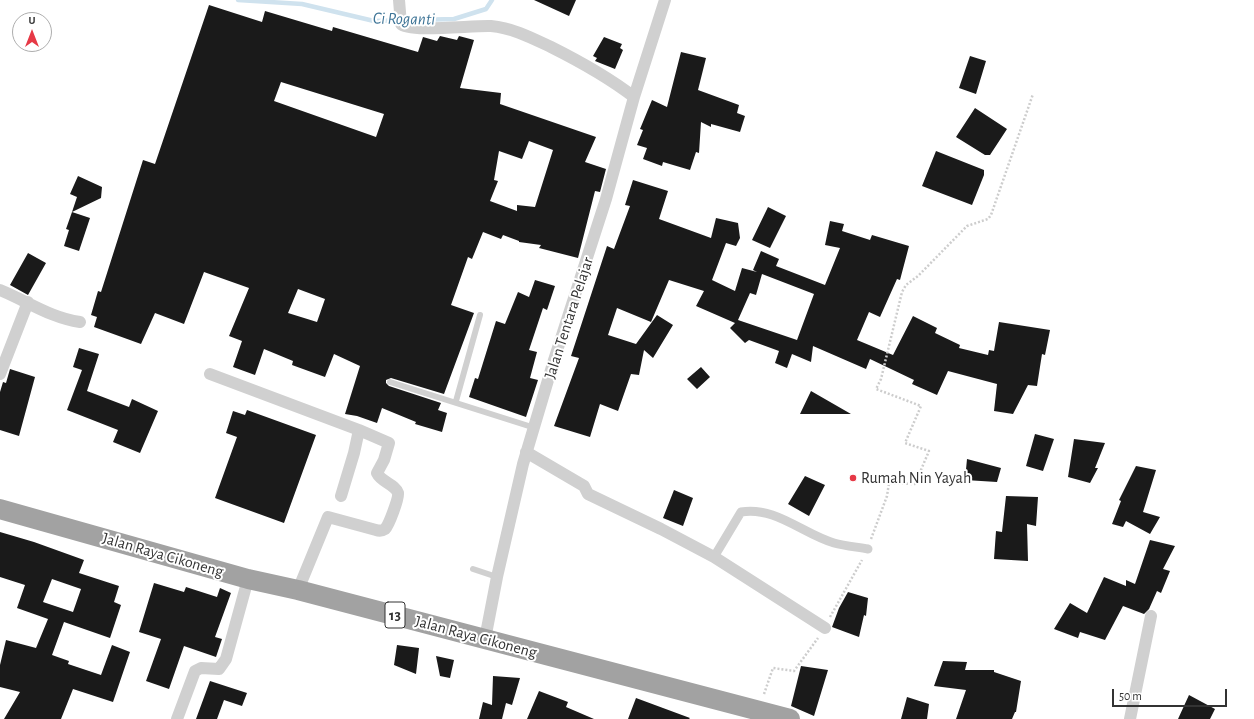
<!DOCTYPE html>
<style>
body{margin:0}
#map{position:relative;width:1254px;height:719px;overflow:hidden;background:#fff;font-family:"Alegreya Sans",sans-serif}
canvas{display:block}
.north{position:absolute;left:12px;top:12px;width:40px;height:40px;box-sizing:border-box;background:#fff;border:1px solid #adadad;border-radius:50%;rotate:0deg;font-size:11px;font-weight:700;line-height:16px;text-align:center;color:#333}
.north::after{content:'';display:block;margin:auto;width:14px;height:18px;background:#e63946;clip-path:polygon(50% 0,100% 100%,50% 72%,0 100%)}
.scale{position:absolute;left:1112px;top:689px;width:115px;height:18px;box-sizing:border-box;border:2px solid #333;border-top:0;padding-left:5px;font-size:12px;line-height:14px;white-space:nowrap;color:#333;-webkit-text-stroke:3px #fff;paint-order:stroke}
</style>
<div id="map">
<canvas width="1254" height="719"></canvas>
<div class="north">U</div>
<div class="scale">50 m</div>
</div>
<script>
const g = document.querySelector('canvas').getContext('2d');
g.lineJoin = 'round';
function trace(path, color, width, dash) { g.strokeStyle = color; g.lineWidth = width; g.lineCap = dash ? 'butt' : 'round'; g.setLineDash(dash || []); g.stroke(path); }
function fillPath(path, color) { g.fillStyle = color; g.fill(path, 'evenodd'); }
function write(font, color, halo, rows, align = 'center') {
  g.font = font + ' "Alegreya Sans",sans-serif'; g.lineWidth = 4; g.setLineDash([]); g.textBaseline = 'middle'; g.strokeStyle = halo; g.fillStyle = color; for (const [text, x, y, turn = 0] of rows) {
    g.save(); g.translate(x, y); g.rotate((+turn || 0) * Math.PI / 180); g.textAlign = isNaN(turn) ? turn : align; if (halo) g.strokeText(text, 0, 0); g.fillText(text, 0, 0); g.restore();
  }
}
trace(new Path2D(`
 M238,0l64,4 72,17 80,-2 32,-10 6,-9`), '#cfe2ee', 4.5);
fillPath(new Path2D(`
 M534,0h42l-7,16z
 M209,5l53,17 3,-11 67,20 1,-4 85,25 5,-15 14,4 3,-5 17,4 2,-4 15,4 -14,48 41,5 -1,11 96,33 -11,25 21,7 -6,23 -5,-1 -17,67 -39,-10 2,-3 -22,-3v-1l-16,-6 -2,4 -18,-7 -11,27 -4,-2 -17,48 23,8 -30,81 -53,-16 -5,2v3l3,3 52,17 -3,7 9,3 -5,19 -27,-8 1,-2 -34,-14 -5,15 -20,-7 -12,-2 15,-48 -26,-12 -9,23 -33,-12 1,-4 -29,-12 -9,26 -22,-8 9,-26 -13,-5 20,-48 -45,-16 -20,52 -29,-11 -14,31 -47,-17 3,-10 -6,-2 7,-24 3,1 42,-132 12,4zM281,82l103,32 -8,23 -102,-36zM529,141l24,9 -18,57 -18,-2v6l-27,-10 8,-20 -4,-1 5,-29 23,8zM298,289l27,10 -8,23 -29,-9z
 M604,37l18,7 -2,4 3,2 -8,19 -20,-8 2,-3 -4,-2z
 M681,52l25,6 -8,32 41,15 -2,8 8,3 -5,16 -29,-8v3l-10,-5 -2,31 -3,-1 -6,18 -27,-8 -1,4 -19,-7 4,-11 -10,-3 6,-15 -3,-1 12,-29 15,7z
 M970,56l16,5 -10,33 -17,-6z
 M975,108l32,21 -17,26h-5l-29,-18z
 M936,151l48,19v5l-12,30 -50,-19z
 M78,176l24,11 -1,11 -29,14 5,-15 -7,-3z
 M633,180l35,11 -9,28 52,19 5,-20 22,5 2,15 -4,8 -10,-3 -14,37 23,11 7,-23 15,4 -4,-2 8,-19 18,8 -3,7 49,19 15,-37 -15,-3 5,-24 14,3 -2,7 28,9 2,-5 37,11 -9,34 -3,-1 -17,38 -11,-5 -12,28 36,15 20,-39 24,12 -2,5 25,12 -1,3 29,7 1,-5 5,1 5,-29 51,8 -5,25 -3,-1 -5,32 -9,-1 -15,29 -19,-3 3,-27 -49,-13 -11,24 -25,-11 2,-4 -44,-21 -4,10 -53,-23 -2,16 -19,-8 -5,14 -12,-5 4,-12 -30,-11 -4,3 -15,-15 5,-5 -39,-17 8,-15 -35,-11 -18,42 -34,-14 -9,27 28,9 21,-29 16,10 -20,33 -9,-8 -5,25 -8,-1 -13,37 -18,-7 -10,33 -36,-11 25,-68 -8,-2 36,-110 7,3 16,-43 -5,-1zM762,274l52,20 -17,46 -59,-20 12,-27 6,2z
 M768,207l18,9 -16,32 -18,-8z
 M72,212l18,6 -11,33 -15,-5 5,-16 -3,-1z
 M28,253l18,10 -18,32 -18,-10z
 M535,280l20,6 -8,24 -4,-2 -14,42 8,2 -7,26 8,2 -12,37 -57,-20 6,-19 3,1 18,-58 9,3 13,-32 11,5z
 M79,348l20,6 -12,37 42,16 3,-8 26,12 -18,42 -27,-11 5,-12 -51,-20 15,-40 -9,-3z
 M701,367l9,10 -13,12 -10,-10z
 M10,369l25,8 -16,59 -19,-6v-38l3,-10 3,1z
 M811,391l40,23h-51z
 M247,410l69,25 -32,88 -69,-25 22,-61 -11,-4 7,-22 12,4z
 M1035,434l19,5 -11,32 -17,-5z
 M1074,439l31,4 -10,25h3l-8,15 -22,-6z
 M967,459l34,9 -4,14 -32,-2z
 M1136,466l20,4 -13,42 17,5 -10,17 -24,-13 -3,6 -11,-3 9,-23 -2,-1z
 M805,476l20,9 -16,31 -21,-12z
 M674,490l19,8 -10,28 -20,-8z
 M1006,496l32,1 -2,29 -9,-2 1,37 -34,-2 2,-28 6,1z
 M0,532l34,10 50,18 -5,13 40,13 -5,16 7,3 -11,33 -46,-16 -12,33 17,6 -1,3 33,11 11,-30 18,7 -17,50 -40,-13 -12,30h-57l16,-27 -20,-5v-22l6,-25 30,8 12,-29 -31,-11 8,-23 -25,-8zM52,579l29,10 -8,23 -30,-10z
 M1150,540l25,6 -12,23 7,2 -9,22 -4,-2 -8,18 -5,5 -21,-8 -18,34 -25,-8 -2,6 -24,-9 16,-26 17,10 17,-36 22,9v-6l9,4z
 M154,583l30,9 2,-5 31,10 3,-9 11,5 -16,44 7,2 -6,18 -32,-11 -15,43 -23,-8 15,-42 -22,-7z
 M848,592l20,6 -2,18 -2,-1 -5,22 -27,-10 7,-19z
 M397,645l22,3 -3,26 -22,-9z
 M436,656l18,4 -4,18 -10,-2z
 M943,661l24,1 -2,8h29v2l27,9 -5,31h-1l-3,7h-56l10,-29 -32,-4z
 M801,666l27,4 -14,46 -23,-10z
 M493,676l27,2 -8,27 -6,-2 -4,16h-23l4,-17 9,3z
 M210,681l37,12 -5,13 -18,-6 -7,19h-21z
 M539,691l29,11 -2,5 28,12h-67z
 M1189,695l26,14 -5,10h-32z
 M907,697l22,7 -2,15h-26z
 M636,698l54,20 -1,1h-61z`), '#1a1a1a');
trace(new Path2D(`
 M871,539l16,-43 2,-13 26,1 14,-33 -24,-8 16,-37 -45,-17 5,-10 21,-87 4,-7 12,-9 49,-50 21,-7 3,-4 42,-121
 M830,617l32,-57
 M764,694l9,-26 21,3 24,-33`), '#cdcdcd', 2.5, [2, 2]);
trace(new Path2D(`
 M390,382l145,46
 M456,401l24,-86
 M473,569l24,8`), '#d0d0d0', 6);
trace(new Path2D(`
 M714,557l27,-45c34,-6 62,22 93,31 11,3 23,4 34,6`), '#d0d0d0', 9);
trace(new Path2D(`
 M399,0l2,24c8,9 73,1 90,2 22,2 41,12 60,21 30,15 57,30 83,50
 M0,290c27,11 51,28 80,32
 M0,374l28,-72
 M210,374l149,56
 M526,452l58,34 4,8 73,35 53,28 111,71
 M298,590l30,-73 48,13c3,1 6,1 9,-1 4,-4 14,-31 13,-36 -3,-9 -17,-11 -21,-20l7,-13 5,-17 -30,-13 -5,23 -13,43
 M485,639l12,-62 26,-113 31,-104 52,-161 28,-102 31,-97
 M177,719l18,-48 6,-3 18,1 7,-10 22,-80
 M1130,719l21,-103`), '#d0d0d0', 12);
trace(new Path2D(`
 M0,509l248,70 50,11 492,129`), '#a2a2a2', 20);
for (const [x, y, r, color] of [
 [853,478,4,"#e63946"]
]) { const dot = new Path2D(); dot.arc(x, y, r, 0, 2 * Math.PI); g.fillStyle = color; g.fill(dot); trace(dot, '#fff', 1.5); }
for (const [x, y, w] of [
 [395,615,20]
]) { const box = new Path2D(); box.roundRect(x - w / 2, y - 13, w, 26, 3); g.fillStyle = '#fff'; g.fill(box); trace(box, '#333', 1); }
write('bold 15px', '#333', null, [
 ["13",395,615]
]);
write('16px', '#333', '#fff', [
 ["Jalan Tentara Pelajar",569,318,-72],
 ["Jalan Raya Cikoneng",163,555,16],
 ["Jalan Raya Cikoneng",476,637,15]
]);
write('16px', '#333', '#fff', [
 ["Rumah Nin Yayah",861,478]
], 'left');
write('italic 17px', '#3f7597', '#fff', [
 ["Ci Roganti",404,19,1]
]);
</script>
